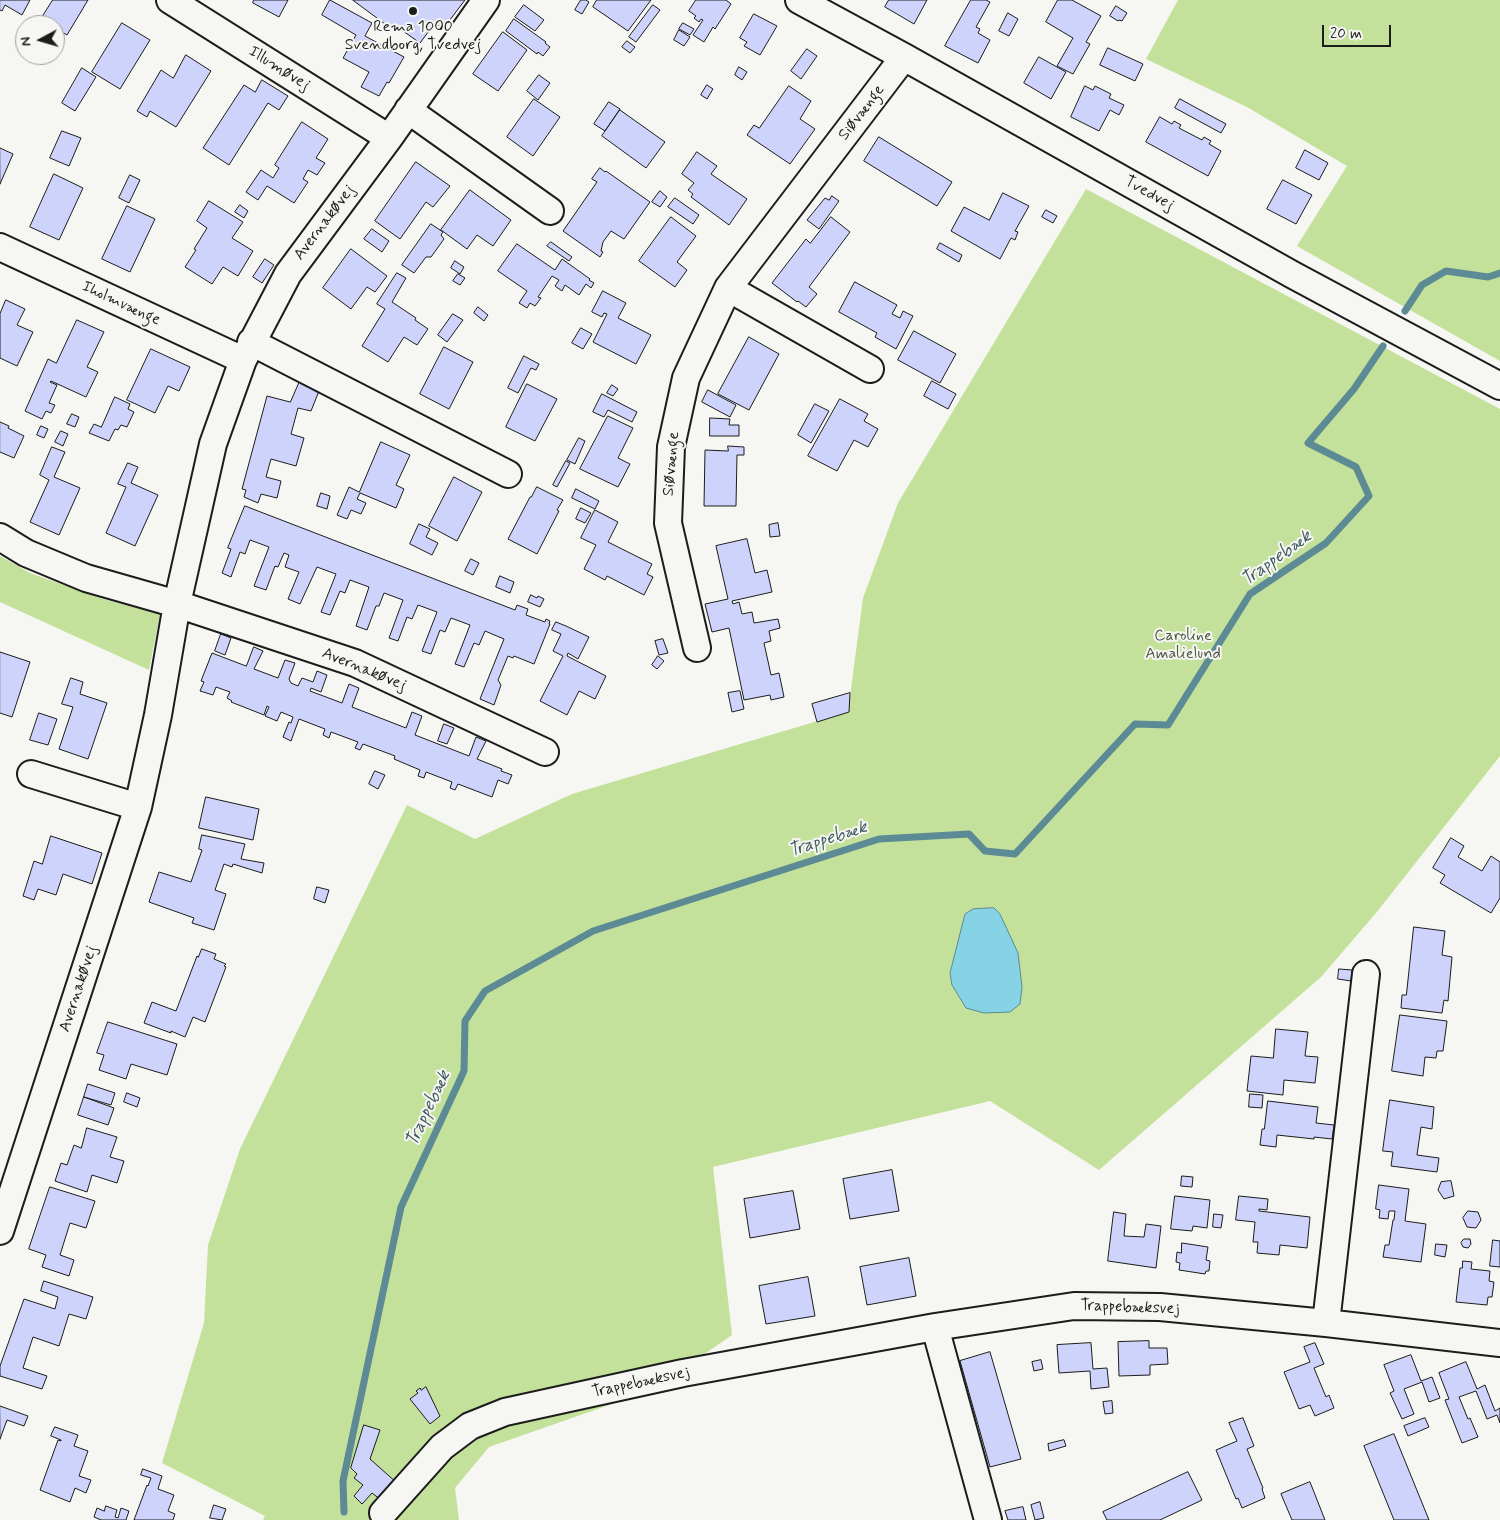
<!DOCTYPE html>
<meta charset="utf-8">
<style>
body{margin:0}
#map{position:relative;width:1500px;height:1520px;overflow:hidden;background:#f6f6f2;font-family:Mynerve,sans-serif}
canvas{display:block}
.north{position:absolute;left:15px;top:15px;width:50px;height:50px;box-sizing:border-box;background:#f6f6f2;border:1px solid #9f9f9c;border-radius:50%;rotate:264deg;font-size:14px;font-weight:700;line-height:20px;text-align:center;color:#1c1c1c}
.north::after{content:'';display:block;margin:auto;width:18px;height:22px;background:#1c1c1c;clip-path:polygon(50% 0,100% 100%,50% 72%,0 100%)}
.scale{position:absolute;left:1322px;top:25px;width:69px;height:22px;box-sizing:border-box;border:2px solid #1c1c1c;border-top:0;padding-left:6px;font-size:15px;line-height:18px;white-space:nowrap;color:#1c1c1c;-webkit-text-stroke:4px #f6f6f2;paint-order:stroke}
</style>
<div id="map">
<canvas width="1500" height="1520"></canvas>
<div class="north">N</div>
<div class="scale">20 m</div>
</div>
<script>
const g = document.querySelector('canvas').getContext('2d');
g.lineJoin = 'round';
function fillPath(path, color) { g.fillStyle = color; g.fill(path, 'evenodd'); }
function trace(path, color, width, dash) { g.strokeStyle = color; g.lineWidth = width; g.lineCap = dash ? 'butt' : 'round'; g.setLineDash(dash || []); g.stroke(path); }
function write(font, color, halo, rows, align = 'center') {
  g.font = font + ' Mynerve,sans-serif'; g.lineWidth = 4; g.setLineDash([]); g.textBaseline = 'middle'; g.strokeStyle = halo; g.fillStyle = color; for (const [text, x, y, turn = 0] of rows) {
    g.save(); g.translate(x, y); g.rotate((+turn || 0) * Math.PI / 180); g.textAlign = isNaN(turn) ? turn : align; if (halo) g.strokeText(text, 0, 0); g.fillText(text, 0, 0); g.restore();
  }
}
fillPath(new Path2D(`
 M1178,0h322v361l-203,-115 50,-80 -100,-59 -101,-48z
 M1086,189l414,220v347l-124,157 -55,64 -222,193 -109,-69 -277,66 19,168 -80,55 -163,57 -34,41 4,32h-196l2,-4 -103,-53 42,-140 4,-78 32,-96 167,-344 68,34 97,-45 276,-82 15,-114 35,-95z
 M0,556l30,17 73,26 57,15 -11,56 -149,-68z`), '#c3e19a');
const water = new Path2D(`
 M994,908l6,6 18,39 4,34 -2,17 -10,8 -26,1 -18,-5 -14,-23 -2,-12 15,-59 8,-5z`);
fillPath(water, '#86d3e6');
trace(water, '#5c8a95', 1);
trace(new Path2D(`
 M1405,311l17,-26 24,-14 42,6 12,-4
 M344,1512l-1,-31 58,-274 63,-136 1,-50 20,-30 108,-60 286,-92 90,-5 16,17 30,3 120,-130 33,1 82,-131 76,-51 43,-47 -13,-29 -48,-24 46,-54 29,-43`), '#5c8a95', 7);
const building = new Path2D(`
 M0,0h30l-8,15 -17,-10 -3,6 -2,-1z
 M53,0h35l-21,35 -10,-6 -2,3v-7h-13l2,-5 -3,-1z
 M254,0h34l-9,17 -26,-14z
 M330,0l42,23 -7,13 39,21 -15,26 -2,-1 -8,14 -18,-9 8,-15 -26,-14 13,-23 -34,-20z
 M353,0h112l-22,29 -8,-6 -15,20 -27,-19 -2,4z
 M581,0h5l3,2 -7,12 -7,-4z
 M597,0h54l-23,31 -35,-24z
 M696,0h30l5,4 -16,25 -2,-2 -9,15 -11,-7 10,-15 -2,-1 -2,3 -5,-4 2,-2 -7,-5z
 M889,0h38l-13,24 -29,-17z
 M971,0h15l4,2 -14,25 4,2 -2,4 12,7 -12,23 -33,-17z
 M1058,0h14l29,16 -15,26 4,2 -17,30 -16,-8 16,-28 -27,-16z
 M524,5l20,15 -9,11 -20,-14z
 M653,5l7,5 -24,32 -7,-5z
 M1116,6l11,7 -5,8 -3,-1 -1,1 -8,-5z
 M1008,13l10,6 -9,17 -10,-5z
 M754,14l23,12 -17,29 -16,-9 3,-4 -7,-4z
 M514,19l32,23 -1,1 5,4 -7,9 -5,-4 -1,2 -31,-23z
 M122,23l28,17 -30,49 -28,-17z
 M683,23l11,6 -4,6 -11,-6z
 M25,30v18l-8,-5z
 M679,30l11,7 -6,9 -10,-6z
 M503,32l24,18 -29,41 -25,-17z
 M627,41l8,6 -5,6 -8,-6z
 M1108,48l35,16 -8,17 -35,-16z
 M807,49l10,7 -16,23 -10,-8z
 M186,55l25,16 -35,56 -26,-16 -3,6 -10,-6 24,-41 12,8z
 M1039,57l27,15 -15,27 -27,-16z
 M739,67l8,5 -5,8 -7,-5z
 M82,68l14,9 -21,34 -13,-8z
 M539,75l11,8 -12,17 -11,-9z
 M262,80l26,16 -9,14 -11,-7 -39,62 -26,-17 41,-63 11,7z
 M707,85l6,4 -6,10 -6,-4z
 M789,86l22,15 -11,18 15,10 -25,35 -43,-29 7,-10 5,3z
 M1085,86l8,4 2,-4 16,8 -2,4 15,7 -5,10 -9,-5 -11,21 -28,-14z
 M534,99l26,18 -27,39 -26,-19z
 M1180,99l46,25 -5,9 -46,-25z
 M609,102l11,7 -15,22 -11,-7z
 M620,110l45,32 -19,26 -44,-32z
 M1160,117l12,7 2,-3 7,4 -2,3 23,12 2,-3 7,4 -2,3 12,7 -13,25 -62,-34z
 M302,122l26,17 -12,19 9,5 -8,12 -9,-5 -5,9 5,3 -14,21 -27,-17 -9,14 -12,-8 15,-22 12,8 6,-10 -4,-3z
 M62,131l19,7 -12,28 -19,-8z
 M879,137l73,45 -15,24 -73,-45z
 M0,148l13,6 -13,30z
 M1305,150l23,13 -9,17 -23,-12z
 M697,152l20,14 -6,8 36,25 -18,26 -38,-28 2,-3 -5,-4 6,-7 -12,-9z
 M416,162l34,24 -17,21 -7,-5 -26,37 -25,-18z
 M600,168l5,4 1,-1 44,31 -26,37 -13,-8 -8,11 -2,9 2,1 -3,5 -37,-26 34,-49 -5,-3z
 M54,174l29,14 -24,52 -29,-13z
 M130,175l10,5 -11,23 -10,-5z
 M1283,180l29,15 -16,29 -29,-15z
 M470,190l41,30 -18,26 -16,-11 -10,14 -26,-19z
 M660,191l7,6 -7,10 -8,-5z
 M1003,193l26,13 -14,25 3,1 -3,8 -4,-2 -11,21 -49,-28 13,-24 25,13z
 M832,196l7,5 -20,28 -12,-9 18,-22 4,2z
 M675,198l24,17 -6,9 -25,-17z
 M209,201l34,21 -11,16 21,13 -15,25 -15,-9 -11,17 -27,-17 11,-17 -2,-1 13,-21 -10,-7z
 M240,205l8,6 -4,7 -9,-6z
 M127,206l28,13 -25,53 -28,-13z
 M1046,210l11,6 -4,7 -11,-6z
 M671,217l25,19 -19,26 10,8 -12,17 -36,-26z
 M831,217l19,15 -41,55 8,7 -11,13 -8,-6 -1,1 -25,-19 34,-44 4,4z
 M431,224l12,8 -2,3 3,4 -13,18h-5l-12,16 -12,-8z
 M372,229l17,12 -7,11 -18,-13z
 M551,242l21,15 -3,4 -22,-15z
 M940,243l22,12 -3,7 -22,-13z
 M517,244l38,26 7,-11 28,20 -1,1 5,3 -3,5 -5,-4 -7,11 -14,-10 -3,6 -7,-5 4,-6 -7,-4 -14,21 3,1 -6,8 -5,-3 -3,5 -8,-5 8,-12 -29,-20z
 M351,249l36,27 -12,16 -8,-5 -16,22 -28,-21z
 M265,259l9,6 -12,18 -9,-6z
 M455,261l9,6 -4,7 -9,-6z
 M397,273l9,5 -14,24 24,16 -1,2 13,9 -11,16 -13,-8 -16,25 -26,-16 23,-37 -8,-5z
 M458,274l7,4 -5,7 -7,-4z
 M855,282l42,23 -5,9 8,4 3,-7 10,5 -17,33 -21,-12 2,-4 -38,-21z
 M603,291l23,12 -8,15 33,17 -15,29 -43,-22 14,-28 -3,-1 -2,4 -10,-5z
 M6,300l19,9 -8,16 16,7 -16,34 -17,-8v-44z
 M478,307l10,8 -4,6 -10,-8z
 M453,314l10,6 -16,22 -9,-7z
 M77,320l27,12 -17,35 11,5 -12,25 -35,-16 -1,1 7,3 -8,18 6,2 -4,8 -5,-2 -4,8 -17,-8 23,-52 8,4z
 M581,328l11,6 -9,15 -11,-6z
 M914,331l42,23 -16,29 -42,-23z
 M749,337l30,17 -30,56 -31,-16z
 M444,347l29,15 -24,47 -29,-15z
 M151,349l39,18 -11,24 -11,-5 -13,27 -28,-13z
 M524,356l15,8 -3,6 -5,-2 -13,25 -10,-5z
 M300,381l19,10 -8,20 -13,-3 -7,26 13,4 -8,28 -25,-7 -5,18 15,4 -4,17 -16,-4 -3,9 -14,-6 2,-7 -4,-1 25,-93 23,6z
 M932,381l24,13 -8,15 -24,-13z
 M527,384l30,15 -22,42 -29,-14z
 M612,385l6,4 -5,7 -6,-3z
 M708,390l28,15 -6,12 -28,-15z
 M602,394l35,18 -5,10 -24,-12 -4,7 -11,-5z
 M115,397l15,7 -2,5 6,3 -7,15 -6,-2 -3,5 -3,-1 -6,12 -20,-8 5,-9 7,3z
 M840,399l28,15 -4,7 14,8 -10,18 -14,-7 -17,31 -29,-15z
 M815,404l14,7 -18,32 -13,-8z
 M72,414l7,3 -4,10 -8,-3z
 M608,416l25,12 -15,30 12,6 -12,23 -38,-18z
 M710,418l20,1 -1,6h10v11h-29z
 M0,422l9,4 -1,2 16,8 -10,22 -14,-6z
 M41,426l7,3 -4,9 -7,-3z
 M61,431l7,3 -5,12 -8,-4z
 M579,438l6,3 -10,23 -8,-4z
 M381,442l29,13 -14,30 8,4 -8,19 -36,-15 -3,6 9,4 -5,11 -10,-4 -4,9 -10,-4 12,-28 10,5z
 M728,446l16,1v8h-7l-1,51h-32l1,-56 23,1z
 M52,447l13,5 -11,25 26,11 -21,47 -29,-13 19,-42 -9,-5z
 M566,461l4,2 -13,24 -4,-2z
 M128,463l10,4 -7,16 27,12 -23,51 -29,-13 20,-46 -8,-3z
 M454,477l28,15 -25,49 -28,-15z
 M537,487l26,13 -6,10 2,1 -22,43 -29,-15 22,-42h1z
 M576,489l23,12 -4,8 -23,-11z
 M321,493l9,3 -3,13 -10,-3z
 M245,506l270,104 2,-5 11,4 -2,6 19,7 1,-3 4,2 -1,3h1l-16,40 -20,-8 -1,2 -5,-2 -10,24 3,5 -7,20 -14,-6 24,-60 -19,-8 -6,14 -5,-2 -10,24 -9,-3 15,-39 -19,-7 -6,14 -5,-2 -9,24 -9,-3 15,-39 -19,-7 -6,14 -5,-2 -9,24 -9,-3 14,-38 -19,-7 -5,13h-3l-9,24 -11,-4 13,-39 -19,-7 -5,13 -5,-2 -10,24 -9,-3 15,-38 -19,-7 -17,37 -12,-5 11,-27 -14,-5 4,-12 -5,-2 -6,14 -3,-1 -9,24 -12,-4 15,-39 -19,-7 -5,14 -5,-2 -9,25 -9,-4 9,-24 -3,-1z
 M581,508l10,5 -6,10 -9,-4z
 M595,510l23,12 -10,20 44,22 -5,10 6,3 -9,18 -37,-19 -2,4 -21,-11 12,-24 -15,-7z
 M778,523l2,13 -10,1 -1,-12z
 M419,524l11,5 -4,8 12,6 -6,12 -22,-11z
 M747,539l8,34 12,-3 5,22 -40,9 1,3 6,-2 3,12 10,-2 2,11 24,-4 2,9 -11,3 2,10 -7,2 7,32 8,-2 5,24 -13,3 -1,-5 -26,5 -15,-72 -17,4 -7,-28 23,-5 -12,-53z
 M471,559l8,4 -6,12 -8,-4z
 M500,576l14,6 -4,11 -14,-6z
 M531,595l6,3 1,-2 6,3 -4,8 -12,-5z
 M556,622l10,4 23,11 -11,22 -10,-6 -1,3 39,20 -11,23 -16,-8 -12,24 -27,-14 23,-45 -10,-5 8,-17 -9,-4z
 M221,634l10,4 -6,17 -10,-4z
 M663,639l5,14 -9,2 -4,-14z
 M254,647l9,4 -9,18 24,9 7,-18 10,3 -6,16 2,4 7,3 4,-8 11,4 4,-11 10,4 -6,17 -10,-4 -1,3 32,12 7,-19 10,4 -7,19 54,21 6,-16 10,4 -7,19 54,21 7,-19 10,4 -9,18 25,10 -1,2 11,4 -4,9 -10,-4 -6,17 -34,-13 -3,6 -5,-2 2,-6 -26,-10 -2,6 -6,-2 2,-6 -26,-11 1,-3 -32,-12 -3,6 -5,-2 3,-6 -27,-10 -2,6 -6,-3 2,-6 -26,-10 -8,22 -8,-4 6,-15 2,1 2,-6 -12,-5 -4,9 -12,-5 4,-9 -2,-1 -3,9 -33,-13 1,-1 -5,-3 3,-6 -14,-5 -3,8 -13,-4 4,-9 -3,-1 11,-28 34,13z
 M0,652l30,10 -18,55 -12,-4z
 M658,656l6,5 -7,8 -5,-4z
 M71,678l12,4 -3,12 27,9 -19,56 -29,-10 14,-42 -11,-3z
 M740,691l4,18 -12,3 -4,-19z
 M850,693l-1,19 -32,10 -5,-18z
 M39,713l18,6 -9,26 -18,-5z
 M444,724l10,4 -7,16 -9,-3z
 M375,771l10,4 -7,14 -9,-5z
 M206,797l53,12 -6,31 -54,-12z
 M202,835l43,9 -4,15 23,4 -2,10 -29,-9 -1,3 -8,-3 -9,26 11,4 -12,36 -22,-7 2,-5 -45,-16 10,-30 32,10 11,-32 -3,-1z
 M51,836l51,17 -10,31 -29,-10 -7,21 -18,-6 -4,11 -11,-4 11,-35 8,3z
 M1451,838l13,8 -6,11 24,14 9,-15 9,6v36l-9,15 -51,-30 5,-8 -12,-7z
 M317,887l12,3 -4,13 -11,-4z
 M1414,927l31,4 -3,24 10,2 -4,44 -4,-1 -2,13 -41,-5 1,-13h4z
 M202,949l14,5 -2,5 12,5 -2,2 2,1 -21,55 -12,-5 -8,20 -14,-6v2l-27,-10 8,-21 24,9 21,-55 1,1z
 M1339,969l13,1 -1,11 -13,-2z
 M1400,1015l47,6 -4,30h-6l-1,7 -11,-1 -2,19 -31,-5z
 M108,1022l69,22 -10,31 -36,-11 -5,15 -27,-9 5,-15 -7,-2z
 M1276,1029l32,3 -3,24 13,1 -3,26 -31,-3 -1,15 -36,-4 4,-35 22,2z
 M88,1084l27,9 -4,12 -27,-8z
 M127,1093l13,5 -3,9 -13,-5z
 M1250,1094l13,1 -1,13 -13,-1z
 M84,1097l30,11 -6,17 -30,-10z
 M1390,1100l44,7 -2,22 -11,-2 -4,28 22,3 -2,14 -46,-6 2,-14 -10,-1z
 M1268,1101l50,6 -2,16 18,2 -2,14 -18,-2v2l-37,-4 -1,12 -16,-2 2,-16h2z
 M87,1128l30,9 -7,20 14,4 -7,22 -25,-8 -5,17 -32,-11 6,-18 6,2 7,-20 7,3z
 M892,1170l7,41 -49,8 -7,-40z
 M1182,1176l11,1 -1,10 -11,-1z
 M1451,1181l3,15 -10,3 -6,-9 3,-8z
 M1379,1185l30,4 -4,32 21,3 -5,38 -38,-5 2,-12h4l4,-25h1l1,-9h-6l-1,8 -9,-1 1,-8 -4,-1z
 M50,1187l45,14 -9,27 -16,-5 -10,32 14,5 -5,16 -27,-9 4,-12 -17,-6z
 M793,1191l7,38 -50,9 -6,-39z
 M1175,1196l35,4 -3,28 -14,-2 -1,5 -21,-2z
 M1239,1196l29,3 -1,11 -8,-1v2l51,6 -3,31 -27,-3 -1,10 -22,-2 1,-11h-5l2,-20 -19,-2z
 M1468,1211l10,1 3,8 -5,8 -9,-1 -4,-9z
 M1114,1212l12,2 -2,22 20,1 2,-13 15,2 -5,42 -48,-7z
 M1214,1214l9,1 -2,13 -8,-1z
 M1464,1239h6l1,5 -3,4 -5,-1 -2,-4z
 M1493,1240l7,1v26l-10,-1z
 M1182,1243l26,4 -2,13 4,1 -1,10h-3l-1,3 -26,-4 1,-7 -4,-1 1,-10 4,1z
 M1436,1244l11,1 -2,12 -10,-2z
 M909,1258l7,38 -49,9 -7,-38z
 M1463,1261l9,1 -1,7 19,2 -1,10 5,1 -2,15h-4l-1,8 -31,-3 4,-34h2z
 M808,1277l7,39 -49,8 -7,-38z
 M44,1281l49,16 -7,22 -17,-5 -10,32 -26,-9 -10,31 24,8 -5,13 -42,-13v-10l24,-67 31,10 3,-12 -17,-6z
 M1149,1341v7h18l1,16 -18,1v10l-31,1 -1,-34z
 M1091,1343l2,26 14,-1 2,19 -18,2 -1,-18 -31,2 -2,-28z
 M1315,1343l9,21 -10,4 12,29 3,-2 5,13 -19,8 -5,-11 -11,4 -15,-37 26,-10 -6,-15z
 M990,1352l31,107 -31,8 -30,-106z
 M1411,1355l10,26 11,-4 8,21 -11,4 -7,-20 -18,7 10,25 -12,5 -12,-26 4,-2 -10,-26z
 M1041,1360l2,9 -9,2 -2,-9z
 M1466,1362l11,27 8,-4 10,26 5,-3v15l-3,-8 -10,4 -11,-28 -17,6 9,22 2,-1 8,19 -16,6 -17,-43 4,-1 -10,-26z
 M426,1387l14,29 -10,8 -20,-25 8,-6 -2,-2 4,-3 1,2z
 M1112,1401l1,12 -8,1 -2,-12z
 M0,1406l28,10 -4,10 -17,-6 -7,19z
 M1243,1418l11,28 -7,3 16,39 -1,1 3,9 -23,10 -4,-10 -2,1 -20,-49 21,-9 -8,-18z
 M1425,1418l4,9 -21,9 -4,-10z
 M364,1425l16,5 -10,29 27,24 -16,17 -9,-7 -10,11 -8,-8 9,-11 -9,-7 3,-4 -6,-6z
 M55,1427l23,8 -4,11 14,5 -9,25 12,4 -5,13 -11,-5 -5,14 -30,-12 18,-50 3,1v-1l-10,-4z
 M1394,1434l35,86h-35l-30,-74z
 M1064,1440l2,6 -17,5 -1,-7z
 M143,1469l19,7 -4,13 16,6 -6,16 7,3 -2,6h-39l13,-35 1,1 3,-8 -10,-3z
 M1188,1472l14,28 -42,20h-53l-4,-8z
 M1310,1482l15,38h-33l-11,-26z
 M1040,1502l4,16 -9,2 -4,-15z
 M214,1505l12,4 -4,11 -12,-2z
 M106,1506l11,4 -2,7 3,1 3,-10 8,3 -3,9h-25l-7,-3 3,-9 7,3z
 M1023,1507l3,13h-18l-3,-9z`);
fillPath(building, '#ced3fc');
trace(building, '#1c1c1c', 1);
const minor = new Path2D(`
 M170,0l219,138
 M799,0l105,57 389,218 207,111
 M408,110l142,101
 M0,247l243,113
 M728,288l142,81
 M251,342l257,132
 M0,537l26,16 60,25 91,26 178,59 190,89
 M697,648l-29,-125 3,-76 15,-69 42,-90 176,-231
 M31,774l107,33
 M0,1231l138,-424 20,-92 19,-111 36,-160 30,-84 45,-86 101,-136 97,-138
 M1326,1323l40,-349
 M935,1327l53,193
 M383,1513l59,-66 28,-21 35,-14 178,-39 252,-46 139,-21 86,1 166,16 174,20`);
trace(minor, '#1c1c1c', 30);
trace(minor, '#f6f6f2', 26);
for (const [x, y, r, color] of [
 [413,11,5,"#1c1c1c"]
]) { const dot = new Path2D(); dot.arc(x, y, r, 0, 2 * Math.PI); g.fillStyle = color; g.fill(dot); trace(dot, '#f6f6f2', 2); }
write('16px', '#1c1c1c', '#f6f6f2', [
 ["Rema 1000",413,28],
 ["Svendborg, Tvedvej",413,46]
]);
write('16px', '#1c1c1c', '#f6f6f2', [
 ["Illumøvej",279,69,32],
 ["Siøvænge",862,113,-53],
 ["Tvedvej",1149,194,29],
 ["Avernakøvej",325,223,-53],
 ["Iholmvænge",121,304,25],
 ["Siøvænge",672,464,-85],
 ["Avernakøvej",364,670,22],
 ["Avernakøvej",79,989,-72],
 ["Trappebæksvej",1130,1308,2],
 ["Trappebæksvej",641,1383,-12]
]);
write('16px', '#4e5742', '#f6f6f2', [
 ["Caroline",1183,637],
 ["Amalielund",1183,655]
]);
write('italic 18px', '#415c63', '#f6f6f2', [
 ["Trappebæk",1277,559,-36],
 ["Trappebæk",828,840,-18],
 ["Trappebæk",429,1109,-65]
]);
</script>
